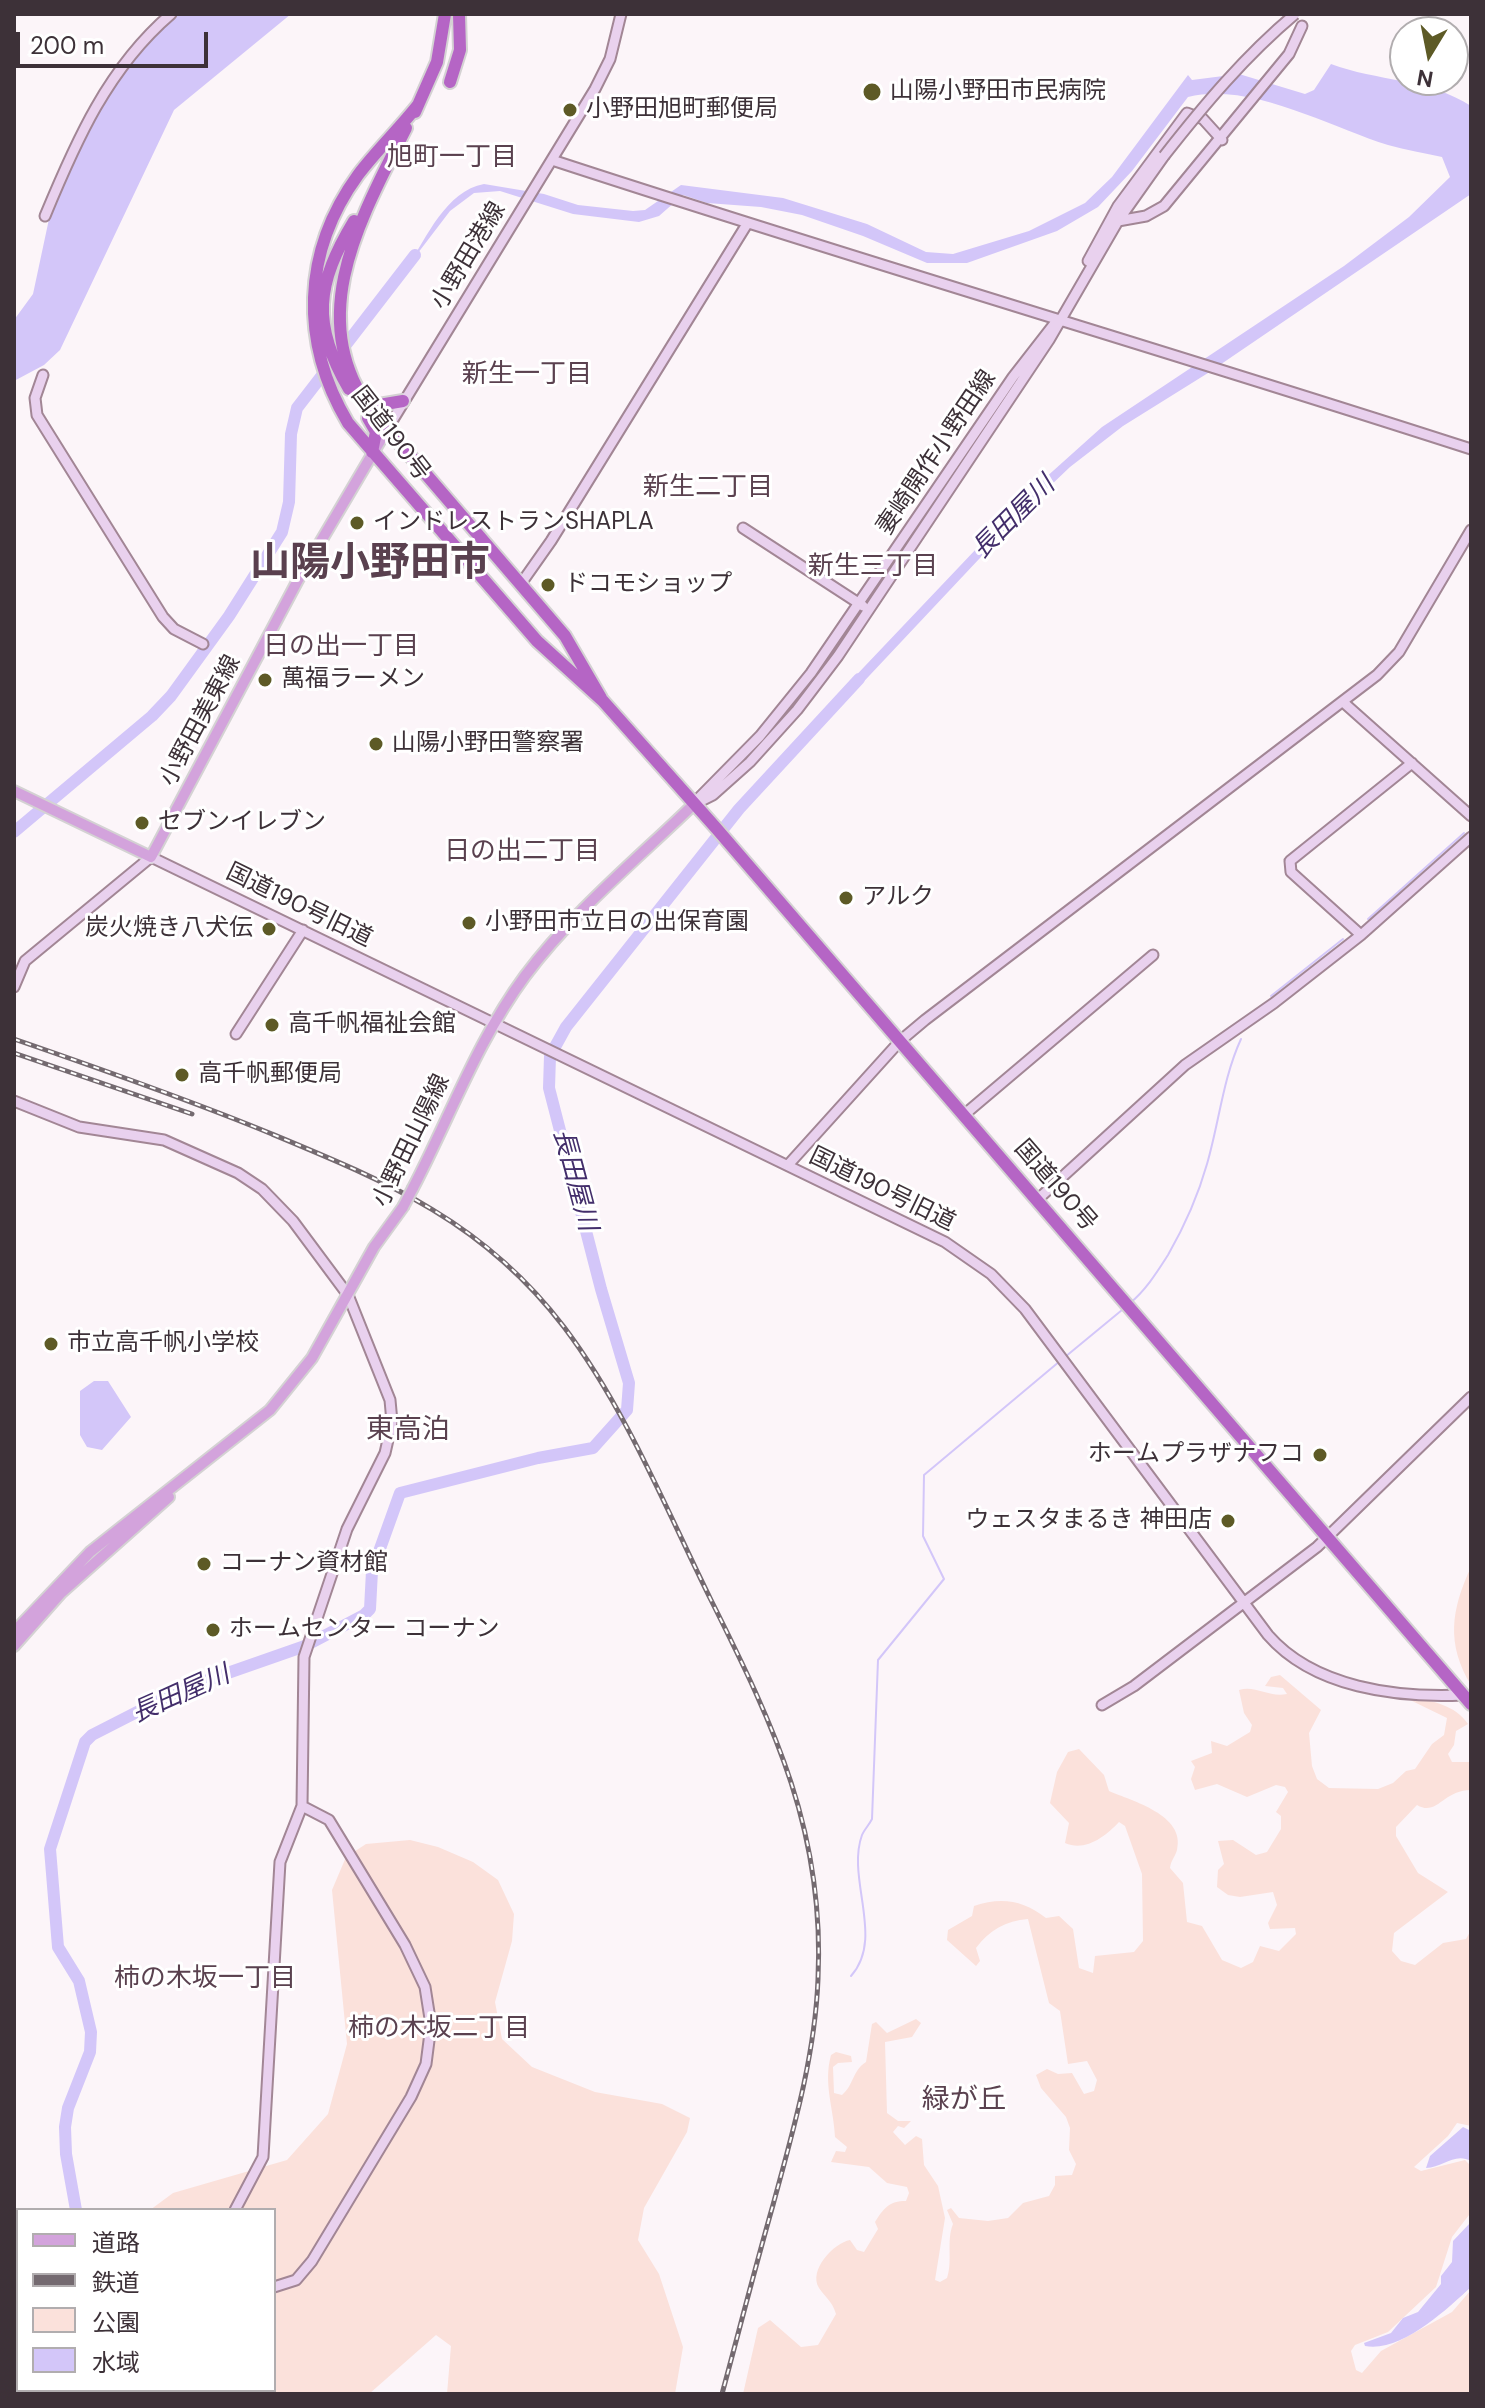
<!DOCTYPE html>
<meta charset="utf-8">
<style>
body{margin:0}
#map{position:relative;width:1485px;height:2408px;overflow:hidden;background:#fcf5f9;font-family:"DM Sans","Noto Sans JP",sans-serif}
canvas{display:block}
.frame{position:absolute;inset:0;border:16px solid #3d3138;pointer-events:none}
.legend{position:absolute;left:16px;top:2208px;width:260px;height:184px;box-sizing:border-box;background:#fff;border:2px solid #b1adaf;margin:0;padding:10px 14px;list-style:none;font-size:24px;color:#3d3138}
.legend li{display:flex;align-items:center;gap:16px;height:40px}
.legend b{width:40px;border:2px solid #b1adaf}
.north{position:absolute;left:1389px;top:16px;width:80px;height:80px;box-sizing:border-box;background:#fff;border:2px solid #b1adaf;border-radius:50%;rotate:190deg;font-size:22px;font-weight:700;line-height:32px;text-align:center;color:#3d3138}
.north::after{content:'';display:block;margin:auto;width:28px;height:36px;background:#5d5a26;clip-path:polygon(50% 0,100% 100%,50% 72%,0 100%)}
.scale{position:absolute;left:16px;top:32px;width:192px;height:36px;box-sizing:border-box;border:4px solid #3d3138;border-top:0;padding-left:10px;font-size:24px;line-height:28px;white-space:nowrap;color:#3d3138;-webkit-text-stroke:6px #fff;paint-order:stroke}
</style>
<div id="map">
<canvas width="1485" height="2408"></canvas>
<div class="frame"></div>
<ul class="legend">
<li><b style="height:10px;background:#d3a3dc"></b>道路</li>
<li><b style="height:10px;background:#746a70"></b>鉄道</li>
<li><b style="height:22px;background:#fbe1db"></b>公園</li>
<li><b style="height:22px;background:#d3c6f9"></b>水域</li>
</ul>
<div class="north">N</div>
<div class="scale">200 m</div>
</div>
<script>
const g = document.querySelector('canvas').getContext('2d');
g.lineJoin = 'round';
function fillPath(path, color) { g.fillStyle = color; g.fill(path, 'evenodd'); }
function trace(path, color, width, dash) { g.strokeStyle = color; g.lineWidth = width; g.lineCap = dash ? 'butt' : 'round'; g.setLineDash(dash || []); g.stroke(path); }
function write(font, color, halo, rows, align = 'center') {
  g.font = font + ' "DM Sans","Noto Sans JP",sans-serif'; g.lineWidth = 6; g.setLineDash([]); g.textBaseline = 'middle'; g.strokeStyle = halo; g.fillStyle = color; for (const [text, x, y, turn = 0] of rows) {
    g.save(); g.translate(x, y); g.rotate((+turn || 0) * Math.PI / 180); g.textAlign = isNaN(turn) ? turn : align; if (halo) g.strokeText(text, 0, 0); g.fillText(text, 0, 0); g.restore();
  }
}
fillPath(new Path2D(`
 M1471,1567v118c-25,-41 -20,-75 0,-118z
 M1280,1675l41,35 -12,23 3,33 5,13 12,9 49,1 15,-6 13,-12 9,-2 17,-25 12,-9 3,-17 -39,-19 2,-2c23,4 45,8 58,27l-12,7 -2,14 -6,9 4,8h19v28c-28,0 -34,27 -54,15l-21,22v9l22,37 30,19 -54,41 -2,18 9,10 14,4 28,-22 23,-4 5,-9v196l-14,-3 -9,13 -34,31 7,4 44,-11 5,5 -1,50 -17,22 -16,50 -48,45 -33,13 -4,6 5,19 6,3 19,-22 71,-39 19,-22v104h-728l15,-66 12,-8 31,27 17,-2 18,-31c-4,-13 -10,-16 -17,-26 -11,-18 15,-45 31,-48l7,10 7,2 14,-23 -3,-7c9,-14 14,-21 31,-21l3,-8 -2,-6 -20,-4 -18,-16 -38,-5 5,-11 9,1 2,-5 -12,-10c-1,-28 -12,-53 -4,-82l5,-3 15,4 1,6 -14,1 -5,4 1,26 8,2c12,-10 10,-24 24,-33l6,-38 4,-2 11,11 29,-14 5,4 -9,14 -27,5 2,71 11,8h13l-7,7 -6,-2 -5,6 12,13 11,-9 6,3 2,26 14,21 7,32 -10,62 5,2 7,-4c6,-17 -1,-37 6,-54l-6,-14 4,-2 8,10 29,3 20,-3 15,-15 26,-7 6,-11v-9l17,-1 4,-11 -7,-14 1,-22 -4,-11 -25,-29 -5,-13 11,-6 11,5 14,-1 12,21 10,-3 3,-11 -10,-19 -19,3 -8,-53 -11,-8 -21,-84c-22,2 -39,11 -52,29l4,13 -4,5 -29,-26 1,-10 24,-14 2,-10c27,-9 49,-6 72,12l13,-2 14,13 6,39 14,5 2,-17 39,-4 9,-11 -1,-67 -17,-48 -6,-4c-14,15 -34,30 -54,21l4,-20 -19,-20 7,-31 11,-20 11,-3 25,26 5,16c23,10 77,24 68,59 -2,7 -6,10 -7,18l13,15 4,39 15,4 20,34 19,8 12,-6 7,-16 19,5 17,-17 -1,-6 -25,1 -2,-6 9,-18 -4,-13 -33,5 -12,-2 -11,-8 1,-17 6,-6 -6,-23 15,-1 23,15 11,-3 14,-23v-13l-5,-4 12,-20 -3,-5 -9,-2 -29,12 -30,-13 -22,6 -4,-11 4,-12 -4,-6 21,-8 -1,-12 16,5 23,-14 2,-7 -8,-12 -5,-23c17,-5 30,8 48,4l-4,-6 -18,-2 6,-9z
 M410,1840l28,7 35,15 25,18 16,34 -2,27 -17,61 7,37 30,28 63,25 67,12 28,14 -3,14 -43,76 -6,32 21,34 24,73 -8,47h-228l4,-48 -15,-11 -67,59h-274l3,-4h176v-180h-124l23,-17 114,-33 41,-46 19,-70 -15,-154 14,-33 20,-13z`), '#fbe1db');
fillPath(new Path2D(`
 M177,14h114l-117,96 -114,240 -16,15 -30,16v-61l19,-26 16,-75 21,-53 30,-61 23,-34z
 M1331,64c45,17 99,15 140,42v88l-263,179 -85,53 -53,41 -43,41 -173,184 -8,-6 188,-198 68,-61 242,-161 65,-49 41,-40 -8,-20c-17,-4 -36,-7 -54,-12 -58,-18 -139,-64 -200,-48l-56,74 -34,36 -41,24 -90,32h-40l-64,-27 -61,-21 -41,-8 -54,-4 -24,-8 -24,21 -20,6 -66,-8 -73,-23 -26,2 -24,18 -42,55c19,-29 38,-75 76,-82l60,10 34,11 55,6 12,-1 36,-25 102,13 84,26 59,28 27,2 76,-23 56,-28 27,-26 76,-102 4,5 47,-6 66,20 9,-4z
 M94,1381h14l23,36 -29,33 -15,-3 -7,-12v-44z
 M1463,2127l8,4v30c-16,-9 -28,6 -45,7l4,-12z
 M1471,2215v72c-24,22 -70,66 -106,59l-1,-3 27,-10 12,-15 15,-6 23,-28v-8l11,-14 1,-21 17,-18z`), '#d3c6f9');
trace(new Path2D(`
 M1368,919l96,-86
 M1271,996l72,-57
 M1130,1303c16,-13 27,-31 38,-48 16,-28 30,-59 39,-91 12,-41 16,-86 34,-125
 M1065,1357l57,-47
 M851,1976c34,-38 -5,-97 11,-141 2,-5 7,-10 10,-16l6,-159 66,-81 -21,-43 1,-61 136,-114
 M63,2394l2,-4`), '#d3c6f9', 2);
trace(new Path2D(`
 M14,832l138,-116 19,-20 58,-80 53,-84 7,-30 2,-68 6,-26 118,-153
 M76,2210l-10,-56 -1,-27 3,-19 22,-56 1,-20 -12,-51 -21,-34 -8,-98 35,-107 7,-7 90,-46 123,-43 59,-31 6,-6 2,-38 28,-78 138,-35 55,-10 34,-38 2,-27 -28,-94 -52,-201 1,-32 16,-29 173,-218 120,-130
 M30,2394l4,-4`), '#d3c6f9', 12);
const secondary = new Path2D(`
 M552,160c305,100 613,190 919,289
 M45,216c31,-75 63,-148 126,-202
 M1118,221l28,-5 18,-10 125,-152 13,-28
 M1088,261l30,-55 69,-93 16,6 19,21
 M43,375l-8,23 2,17 126,202 11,12 29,15
 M386,431l209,-342 15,-30 11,-45
 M743,528l120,78
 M520,585l31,-44 196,-317
 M1343,702l128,114
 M695,802l65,-66 51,-63 202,-296 42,-54
 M693,805l20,-10 37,-33 47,-52 41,-54 211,-316 69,-119 46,-65
 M1361,935l-70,-63 -1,-11 122,-98
 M14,987l11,-26 126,-104 794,385 46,32 34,35 243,326c46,53 129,63 195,60
 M236,1034l67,-104
 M14,1101l65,26 85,13 74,33 24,16 31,32 55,74 42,105 2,22 -7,31 -38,76 -43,128 -2,149 -22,56 -17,295 -28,53
 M965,1114l188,-159
 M788,1165l112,-124 25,-21 452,-345 22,-23 72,-122
 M1037,1200l148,-135 89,-62 87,-68 110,-98
 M1102,1705l32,-19 183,-139 154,-150
 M274,2287l22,-7 16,-19 99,-164 15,-33 5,-39 -6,-38 -20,-42 -76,-125 -27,-14`);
const primary = new Path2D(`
 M14,791l137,66 147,-277 88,-149
 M413,1188c37,-71 64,-147 112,-212 47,-63 111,-116 168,-171
 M14,1632l76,-80 180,-142 42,-52 62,-111 29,-40
 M14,1646l47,-53 108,-96`);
const highway = new Path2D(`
 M450,82l10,-32 -1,-36
 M418,105c-19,24 -42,46 -60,70 -56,77 -58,167 -10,248l189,218 66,60 113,127 755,876
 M415,112l22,-50 8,-48
 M406,128c-44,88 -103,189 -36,281l195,227 36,62
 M349,389c-38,-65 -33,-105 5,-168
 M364,395l15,10 24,-4
 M368,418l8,14 -4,20
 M14,2331l3,18 -3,13`);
trace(secondary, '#a28695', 13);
trace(primary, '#d4d2d3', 14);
trace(highway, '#d4d2d3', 16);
trace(secondary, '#e9d1ee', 9);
trace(primary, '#d3a3dc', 10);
trace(highway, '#b565c5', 12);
const rail = new Path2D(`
 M14,1039c87,30 173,60 258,95 118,49 212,88 292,193 62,82 102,182 147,273 64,128 114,233 107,379 -3,77 -25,152 -45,226 -18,63 -34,126 -51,189
 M14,1053l178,61`);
trace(rail, '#746a70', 5);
trace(rail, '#fff', 2, [6]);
const secondaryBridge = new Path2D(`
 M1164,156c40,-51 81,-100 131,-142`);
const primaryBridge = new Path2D(`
 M403,1207l10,-19`);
trace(secondaryBridge, '#a28695', 13, []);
trace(primaryBridge, '#d4d2d3', 14, []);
trace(secondaryBridge, '#e9d1ee', 9);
trace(primaryBridge, '#d3a3dc', 10);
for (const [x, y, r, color] of [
 [872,92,10,"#5d5a26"],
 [570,110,8,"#5d5a26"],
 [357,523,8,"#5d5a26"],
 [548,585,8,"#5d5a26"],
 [265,680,8,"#5d5a26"],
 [376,744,8,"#5d5a26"],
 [142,823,8,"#5d5a26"],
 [846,898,8,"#5d5a26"],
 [469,923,8,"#5d5a26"],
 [269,929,8,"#5d5a26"],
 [272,1025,8,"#5d5a26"],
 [182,1075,8,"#5d5a26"],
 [51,1344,8,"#5d5a26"],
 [1320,1455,8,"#5d5a26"],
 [1228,1521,8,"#5d5a26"],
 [204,1564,8,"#5d5a26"],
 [213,1630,8,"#5d5a26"]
]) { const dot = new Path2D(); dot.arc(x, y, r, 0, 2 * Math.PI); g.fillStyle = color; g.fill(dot); trace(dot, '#fff', 3); }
write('24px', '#3d3138', '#fff', [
 ["山陽小野田市民病院",890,92],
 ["小野田旭町郵便局",586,110],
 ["インドレストランSHAPLA",373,523],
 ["ドコモショップ",564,585],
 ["萬福ラーメン",281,680],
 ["山陽小野田警察署",392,744],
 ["セブンイレブン",158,823],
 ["アルク",862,898],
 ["小野田市立日の出保育園",485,923],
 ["炭火焼き八犬伝",253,929,"right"],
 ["高千帆福祉会館",288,1025],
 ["高千帆郵便局",198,1075],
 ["市立高千帆小学校",67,1344],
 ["ホームプラザナフコ",1304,1455,"right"],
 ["ウェスタまるき 神田店",1212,1521,"right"],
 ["コーナン資材館",220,1564],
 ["ホームセンター コーナン",229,1630]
], 'left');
write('24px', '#3d3138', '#fff', [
 ["小野田港線",469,256,-59],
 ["国道190号",390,434,52],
 ["妻崎開作小野田線",937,453,-56],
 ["小野田美東線",201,721,-62],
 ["国道190号旧道",299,906,26],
 ["小野田山陽線",412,1141,-64],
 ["国道190号",1055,1186,49],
 ["国道190号旧道",882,1190,26]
]);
write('26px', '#5a414f', '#fff', [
 ["旭町一丁目",452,158],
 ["新生一丁目",527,375],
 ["新生二丁目",708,488],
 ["新生三丁目",873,567],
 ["日の出一丁目",341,647],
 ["日の出二丁目",522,852],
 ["柿の木坂一丁目",205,1979],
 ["柿の木坂二丁目",439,2029]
]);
write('italic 26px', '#432e6b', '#fff', [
 ["長田屋川",1014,518,-45],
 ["長田屋川",574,1180,75],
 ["長田屋川",181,1695,-24]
]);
write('28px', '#5a414f', '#fff', [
 ["東高泊",408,1431],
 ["緑が丘",964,2101]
]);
write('bold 40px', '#5a414f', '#fff', [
 ["山陽小野田市",370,565]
]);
</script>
